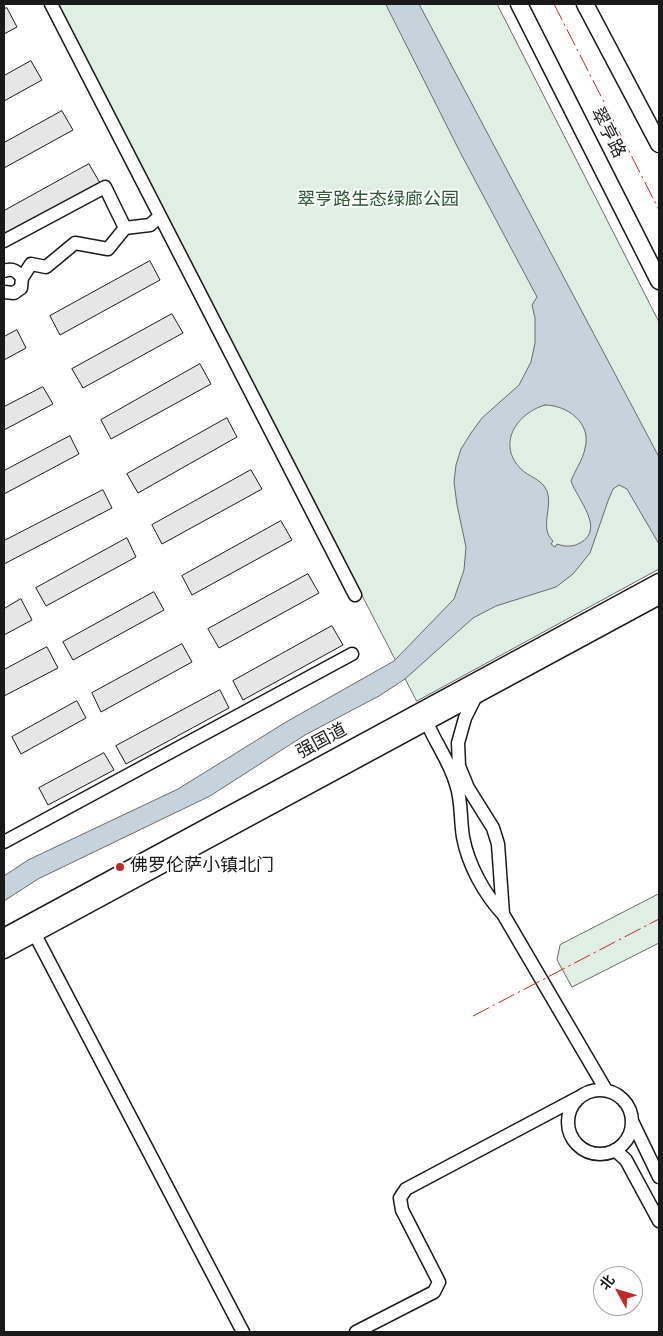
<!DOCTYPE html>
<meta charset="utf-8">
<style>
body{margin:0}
#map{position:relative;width:663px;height:1336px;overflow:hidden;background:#fff;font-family:Jost,"Noto Sans SC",sans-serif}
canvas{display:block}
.frame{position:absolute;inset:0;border:5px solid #1a1a1a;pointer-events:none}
.north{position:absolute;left:593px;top:1266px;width:50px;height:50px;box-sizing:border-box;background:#fff;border:1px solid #a3a3a3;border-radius:50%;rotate:309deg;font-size:14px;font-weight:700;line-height:20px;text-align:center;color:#1a1a1a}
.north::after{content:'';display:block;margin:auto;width:18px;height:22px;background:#c62828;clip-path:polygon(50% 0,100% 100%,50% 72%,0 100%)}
</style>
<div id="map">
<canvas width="663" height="1336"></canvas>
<div class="frame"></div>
<div class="north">北</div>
</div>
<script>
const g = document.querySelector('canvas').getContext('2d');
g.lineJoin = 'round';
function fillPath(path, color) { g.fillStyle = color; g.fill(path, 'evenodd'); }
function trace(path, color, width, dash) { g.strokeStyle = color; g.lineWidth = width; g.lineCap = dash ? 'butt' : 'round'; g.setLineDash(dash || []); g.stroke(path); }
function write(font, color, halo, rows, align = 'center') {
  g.font = font + ' Jost,"Noto Sans SC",sans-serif'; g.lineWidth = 4; g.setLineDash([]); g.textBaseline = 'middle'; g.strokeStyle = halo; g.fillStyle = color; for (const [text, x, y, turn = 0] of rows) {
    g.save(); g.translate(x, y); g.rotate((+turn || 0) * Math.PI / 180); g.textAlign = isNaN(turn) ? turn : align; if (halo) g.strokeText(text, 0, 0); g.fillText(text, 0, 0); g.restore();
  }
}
const green = new Path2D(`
 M57,4h440l162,318v247l-242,132z
 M659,894v49l-87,44 -15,-27 3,-15z`);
fillPath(green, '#e0efe3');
trace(green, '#6a6a6a', 1);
const water = new Path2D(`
 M386,4h33l240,453v87l-32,-55 -8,-4 -6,4 -5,12 -18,52 -17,21 -17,13 -60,19 -23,12 -68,61 -26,17 -74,39 -95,61 -172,83 -34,22v-25l24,-16 150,-71 108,-67 108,-61 60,-62 10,-29 2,-23 -9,-42 -3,-23 2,-17 5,-16 10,-16 11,-15 37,-33 12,-23 4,-19v-25l-3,-13 5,-8 -77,-145zM545,405c22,0 47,18 40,43 -2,12 -10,22 -14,33 6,18 35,48 9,62 -7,4 -15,4 -23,1l-2,3 -4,-3 2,-3c-14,-13 0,-33 -6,-50 -5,-12 -18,-14 -26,-22 -25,-25 -4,-56 24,-64z`);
fillPath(water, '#c6d2dc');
trace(water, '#6a6a6a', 1);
const building = new Path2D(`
 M7,8l10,19 -13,7v-25z
 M31,61l11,19 -38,21v-25z
 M62,111l11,19 -69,38v-25z
 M89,164l11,19 -96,53v-25z
 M150,261l10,19 -100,55 -10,-19z
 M172,314l11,19 -100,55 -11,-19z
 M17,330l9,18 -22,12v-23z
 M200,364l11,20 -100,55 -10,-19z
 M43,387l10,17 -49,26v-23z
 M227,418l10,19 -99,56 -11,-19z
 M70,436l9,18 -75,40v-23z
 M251,470l11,19 -100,55 -10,-19z
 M103,490l9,18 -108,56v-23z
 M281,521l11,19 -100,55 -10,-19z
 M127,538l9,19 -90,49 -10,-18z
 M308,574l11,19 -100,55 -11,-19z
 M154,592l10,18 -91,50 -10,-18z
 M21,599l11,21 -28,15v-26z
 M332,626l11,19 -100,55 -10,-19z
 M182,644l10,18 -91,50 -9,-19z
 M47,647l11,21 -54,28v-26z
 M220,690l9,18 -103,56 -10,-18z
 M77,701l9,17 -65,36 -9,-17z
 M104,753l10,17 -66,35 -9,-17z`);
fillPath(building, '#e6e6e6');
trace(building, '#1a1a1a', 1);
const minor = new Path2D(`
 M51,4l304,591
 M125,228l25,-3 10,-9
 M4,241l101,-54 20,41 -17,21 -33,-6 -29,24 -15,-3 -9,14 -1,10 -7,5 -10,-1
 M4,271c9,-3 13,0 18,7
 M477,694l-12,24 -7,25 1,23 9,22 25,40 5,16 5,70 103,176
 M424,715c8,24 25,44 32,69 6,17 4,35 7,53 5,27 21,57 40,77
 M4,842l348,-188
 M31,927l212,405
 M568 1122a32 32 0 1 1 64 0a32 32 0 1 1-64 0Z
 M632,1121l27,56
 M615,1150l11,10 33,61
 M356,1332l78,-40 5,-10 -37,-72 -2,-12 6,-9 179,-95`);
const major = new Path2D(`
 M519,4l140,277
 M585,4l74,140
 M4,937l655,-355
 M4,950l655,-354`);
trace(minor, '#1a1a1a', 15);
trace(major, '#1a1a1a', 19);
trace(minor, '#fff', 12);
trace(major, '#fff', 16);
trace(new Path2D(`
 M554,4l105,206
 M473,1016l186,-97`), '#c62828', 1, [18, 4, 2.5, 4]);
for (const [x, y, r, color] of [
 [120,867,5,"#c62828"]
]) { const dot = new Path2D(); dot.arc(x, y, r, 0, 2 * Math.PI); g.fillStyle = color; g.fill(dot); trace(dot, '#fff', 2); }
write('18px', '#1a1a1a', '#fff', [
 ["翠亨路",607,133,63],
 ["强国道",322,742,-28]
]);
write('18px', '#2b5a34', '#fff', [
 ["翠亨路生态绿廊公园",378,201]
]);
write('18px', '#1a1a1a', '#fff', [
 ["佛罗伦萨小镇北门",130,867]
], 'left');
</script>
